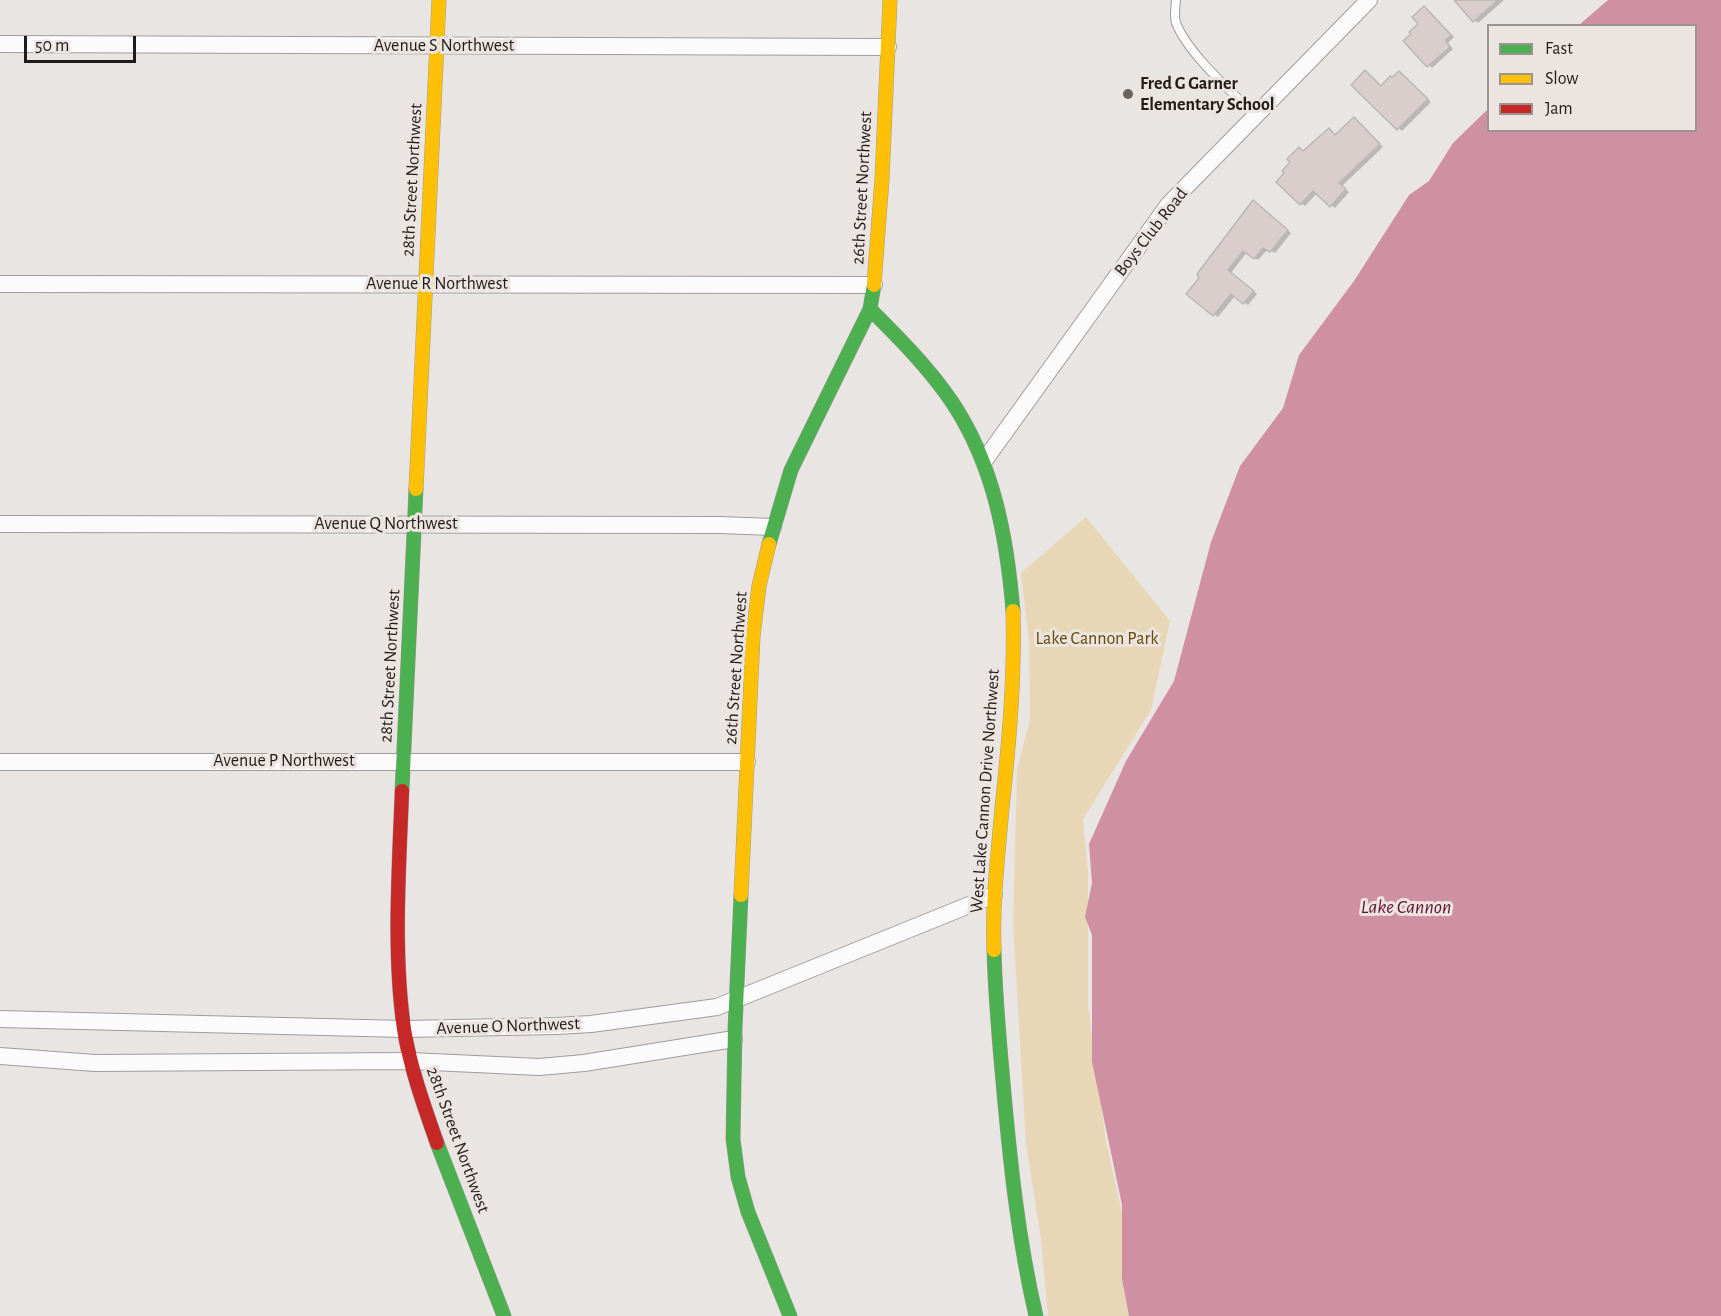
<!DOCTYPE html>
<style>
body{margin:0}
#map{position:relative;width:1721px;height:1316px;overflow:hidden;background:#e9e5e3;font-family:"Alegreya Sans",sans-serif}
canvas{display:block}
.legend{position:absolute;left:1487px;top:24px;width:210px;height:108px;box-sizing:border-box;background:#ece4e0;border:2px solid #9a9491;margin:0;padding:8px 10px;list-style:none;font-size:18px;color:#1f1c1a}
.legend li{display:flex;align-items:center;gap:12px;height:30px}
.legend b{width:30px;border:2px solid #9a9491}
.scale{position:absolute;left:24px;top:36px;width:112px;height:27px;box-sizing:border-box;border:3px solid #1f1c1a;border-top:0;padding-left:8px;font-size:18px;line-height:21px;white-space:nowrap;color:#1f1c1a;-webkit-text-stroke:4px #ece4e0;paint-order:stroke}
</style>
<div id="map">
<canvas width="1721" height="1316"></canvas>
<ul class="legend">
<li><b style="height:8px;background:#4caf50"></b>Fast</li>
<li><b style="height:8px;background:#ffc107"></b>Slow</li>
<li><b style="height:8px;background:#c62828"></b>Jam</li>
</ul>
<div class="scale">50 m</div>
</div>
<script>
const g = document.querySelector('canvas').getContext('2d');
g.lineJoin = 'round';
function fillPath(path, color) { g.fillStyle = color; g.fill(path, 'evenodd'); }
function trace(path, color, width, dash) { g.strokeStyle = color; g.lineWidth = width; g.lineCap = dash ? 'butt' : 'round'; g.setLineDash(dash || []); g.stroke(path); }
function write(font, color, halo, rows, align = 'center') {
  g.font = font + ' "Alegreya Sans",sans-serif'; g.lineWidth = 6; g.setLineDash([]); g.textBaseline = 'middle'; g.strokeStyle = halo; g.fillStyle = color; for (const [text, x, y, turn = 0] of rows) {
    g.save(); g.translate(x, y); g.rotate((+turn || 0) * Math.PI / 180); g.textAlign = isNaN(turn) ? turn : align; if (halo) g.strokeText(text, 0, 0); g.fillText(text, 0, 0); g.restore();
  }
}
fillPath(new Path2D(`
 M1086,517l84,104 -19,89 -68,109 5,53v132l18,137 39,175h-97l-7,-77 -15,-95 -13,-220 4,-154 13,-50 -1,-79 -8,-68z`), '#e8d7b7');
fillPath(new Path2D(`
 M1608,0h113v1316h-592l-7,-37v-74l-30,-143v-127l-7,-18 7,-34 -3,-39 37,-83 48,-80 37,-139 29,-76 43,-58 16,-53 55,-74 55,-86 20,-14 24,-38 35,-34v21h208v-104l-117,-1z`), '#cf90a3');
fillPath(new Path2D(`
 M1456,0h48l-26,23z
 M1425,7l29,30 -6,6 5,6 -21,19 -27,-27 15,-17z
 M1399,73l32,29 -29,29 -49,-46 29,2z
 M1354,119l29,28 -41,39 7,6 -14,16 -18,-15 -12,13 -4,-3 3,-51 25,-22 8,6z
 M1257,204l34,29 -16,20 -7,-4 -10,11 -11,-8 -16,21 26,21 -9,11 -13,-9 -17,21 -30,-23z`), '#0003');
const building = new Path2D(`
 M1454,0h44l-25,22z
 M1424,6l27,29 -6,5 5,7 -23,20 -24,-26 8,-7 -2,-2 9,-8 -6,-7z
 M1365,70l16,16 9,-10 2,1 7,-6 29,28 -31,31 -46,-45z
 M1354,117l26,27 -41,39 7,6 -16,18 -17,-16 -13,14 -24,-23 8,-9 -2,-2 8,-9 -3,-3 12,-12 4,4 26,-23 6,7z
 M1253,200l35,30 -18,22 -7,-4 -9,11 -11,-8 -15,19 26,21 -11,13 -12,-10 -18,22 -27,-22 13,-16 -2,-4z`);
fillPath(building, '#dacecc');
trace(building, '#bbb7b6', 1.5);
const lane = new Path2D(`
 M1176,0c-1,8 -2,16 0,23 13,32 55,68 79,92`);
const street = new Path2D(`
 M0,44l888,3
 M0,284l874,1
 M984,461l185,-257 200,-204
 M0,524l720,1 53,2
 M0,762h747
 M0,1019l404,10 152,-3 35,-2 126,-17 277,-112
 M0,1056l95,7 316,-2 128,6 45,-4 150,-24`);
const fast = new Path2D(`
 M870,309c29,29 59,59 82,93 42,63 55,136 61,209
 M769,544l22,-74 79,-161 4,-24
 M402,791l14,-302
 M741,895l-6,134 -2,110 5,38 10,35 42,104
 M994,950c1,44 5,88 9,132 7,79 15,157 33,234
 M437,1143l67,173`);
const slow = new Path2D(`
 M874,285l8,-106 8,-179
 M416,489l23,-489
 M741,895l12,-259 6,-50 10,-42
 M994,950c-2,-48 4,-94 8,-142 7,-65 13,-131 11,-197`);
const jam = new Path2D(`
 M402,791c-3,77 -9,162 2,238 6,38 20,77 33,114`);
trace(lane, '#9f9c9b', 10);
trace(street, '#9f9c9b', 18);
trace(fast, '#9f9c9b', 15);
trace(slow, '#9f9c9b', 15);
trace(jam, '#9f9c9b', 15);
trace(lane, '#fcfbfb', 8);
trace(street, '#fcfbfb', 16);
trace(fast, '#4caf50', 14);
trace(slow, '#ffc107', 14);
trace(jam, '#c62828', 14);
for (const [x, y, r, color] of [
 [1128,94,6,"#666260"]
]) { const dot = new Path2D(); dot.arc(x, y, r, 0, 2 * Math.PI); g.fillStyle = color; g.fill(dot); trace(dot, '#ece4e0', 2); }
write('18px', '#1f1c1a', '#ece4e0', [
 ["Avenue S Northwest",444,46],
 ["28th Street Northwest",412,180,-87],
 ["26th Street Northwest",862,188,-87],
 ["Boys Club Road",1151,232,-52],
 ["Avenue R Northwest",437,284],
 ["Avenue Q Northwest",386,524],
 ["28th Street Northwest",390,666,-87],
 ["26th Street Northwest",736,668,-86],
 ["Avenue P Northwest",284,761],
 ["West Lake Cannon Drive Northwest",985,791,-86],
 ["Avenue O Northwest",508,1026,-2],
 ["28th Street Northwest",458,1140,70]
]);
write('bold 18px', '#1f1c1a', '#ece4e0', [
 ["Fred G Garner",1140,84],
 ["Elementary School",1140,105]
], 'left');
write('18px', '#654a00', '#ece4e0', [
 ["Lake Cannon Park",1097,639]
]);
write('italic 20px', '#631233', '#ece4e0', [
 ["Lake Cannon",1406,907]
]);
</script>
